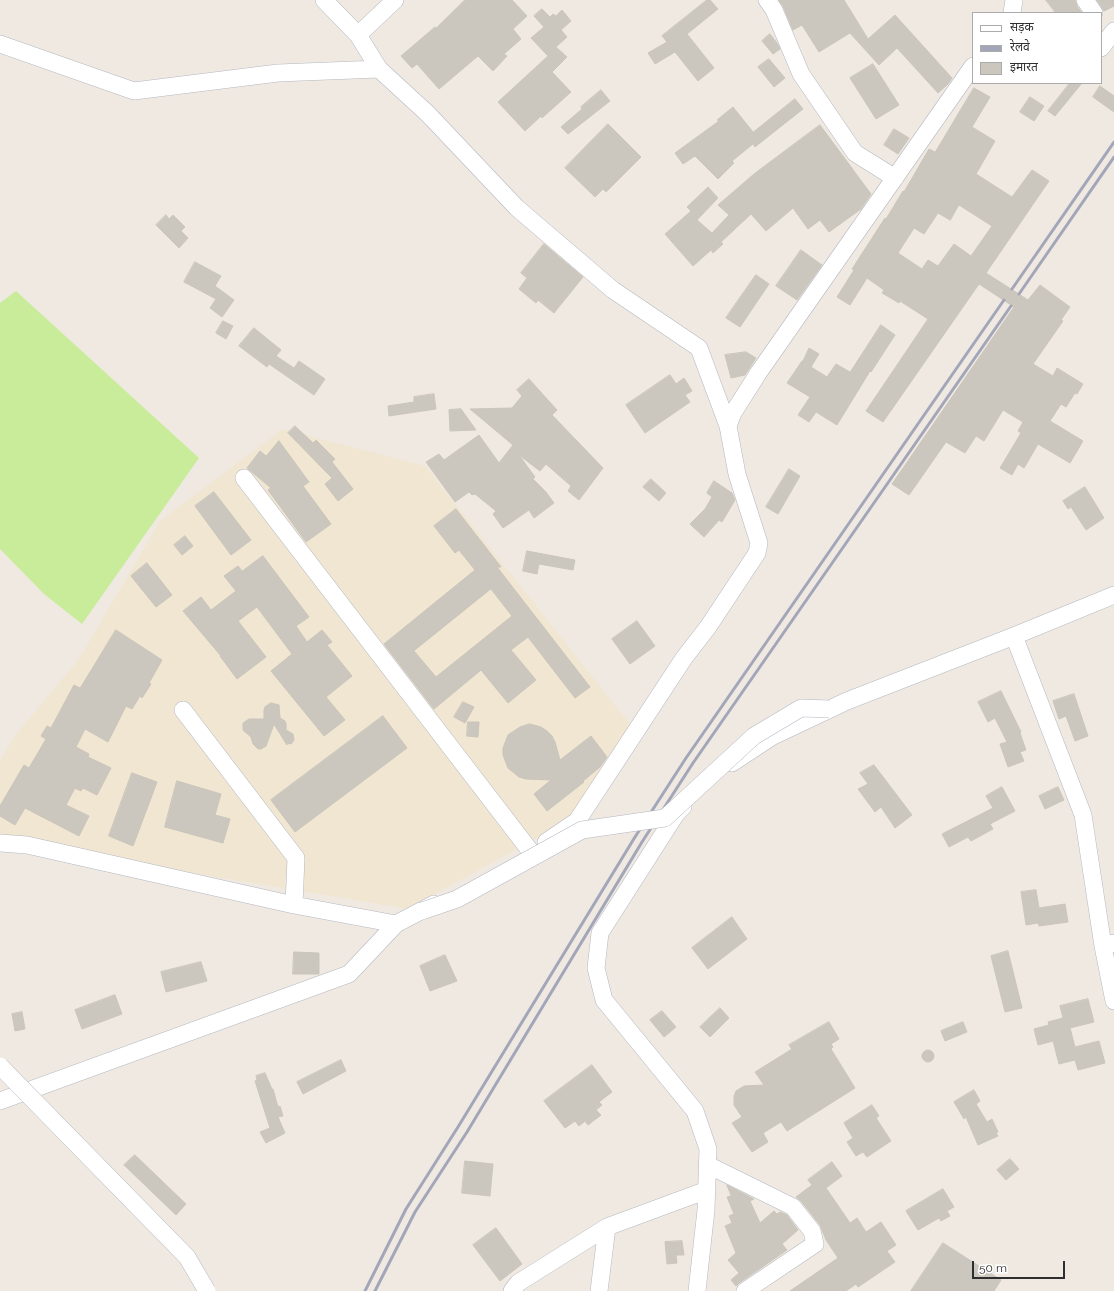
<!DOCTYPE html>
<meta charset="utf-8">
<style>
body{margin:0}
#map{position:relative;width:1114px;height:1291px;overflow:hidden;background:#efe9e1;font-family:Raleway,"Noto Sans Devanagari",sans-serif}
canvas{display:block}
.legend{position:absolute;left:972px;top:12px;width:130px;height:72px;box-sizing:border-box;background:#fff;border:1px solid #ababab;margin:0;padding:5px 7px;list-style:none;font-size:12px;color:#2e2e2e}
.legend li{display:flex;align-items:center;gap:8px;height:20px}
.legend b{width:20px;border:1px solid #ababab}
.scale{position:absolute;left:972px;top:1261px;width:93px;height:18px;box-sizing:border-box;border:2px solid #2e2e2e;border-top:0;padding-left:5px;font-size:12px;line-height:14px;white-space:nowrap;color:#2e2e2e;-webkit-text-stroke:3px #fff;paint-order:stroke}
</style>
<div id="map">
<canvas width="1114" height="1291"></canvas>
<ul class="legend">
<li><b style="height:5px;background:#fff"></b>सड़क</li>
<li><b style="height:5px;background:#a3a6b8"></b>रेलवे</li>
<li><b style="height:11px;background:#cbc7bf"></b>इमारत</li>
</ul>
<div class="scale">50 m</div>
</div>
<script>
const g = document.querySelector('canvas').getContext('2d');
g.lineJoin = 'round';
function fillPath(path, color) { g.fillStyle = color; g.fill(path, 'evenodd'); }
function trace(path, color, width, dash) { g.strokeStyle = color; g.lineWidth = width; g.lineCap = dash ? 'butt' : 'round'; g.setLineDash(dash || []); g.stroke(path); }
fillPath(new Path2D(`
 M283,429l142,37 216,272 -51,71 -182,100 -408,-68v-80l14,-24 65,-78 81,-138z`), '#f0e6d1');
fillPath(new Path2D(`
 M16,291l183,167 -117,166 -38,-30 -44,-45v-246z`), '#c9ec9a');
const building = new Path2D(`
 M465,0h47l15,16 -14,13 8,10 -17,15 3,2 -14,15 -15,-15 -39,33 -22,-25 -5,4 -11,-12 34,-29 1,1z
 M707,0h3l8,9 -31,25 27,34 -16,13 -23,-29 -20,12 -7,-11 19,-11 -5,-6z
 M779,0h65l24,39 27,-24 57,63 -4,6 -10,9 -41,-45 -18,17 -29,-32 -31,19 -17,-27 -9,5 -10,-24z
 M1046,0h29l2,6 5,7h-26z
 M1097,0h17v6l-10,5z
 M542,9l8,8 3,-3 3,2 6,-6 9,11 -10,9 6,7 -11,10 11,10 -15,15 19,20 -29,26 -1,-2 -16,15 -27,-29 50,-46 -17,-18 13,-11 -10,-11z
 M770,34l7,9 3,6 -7,5 -11,-13z
 M769,59l16,19 -11,9 -16,-20z
 M873,64l26,41 -23,14 -26,-41z
 M1070,83h12l-27,33 -7,-5z
 M1100,86l14,10v16l-21,-15z
 M974,88l16,9 -18,30 23,14 -19,33 36,23 20,-27 17,11 -63,92 42,27 12,-15 30,22 -9,13 2,1 -30,43 20,12 4,-8 26,16 -6,10 -2,-1 -9,14 -5,-3 -11,17 33,20 -13,22 -32,-19 -14,24 -6,-4 -6,11 -12,-7 21,-35 -3,-2 5,-9 -20,-12 -19,31 -8,-5 -11,17 -19,-11 -37,53 -17,-11 122,-177 -35,-23 -96,138 -17,-11 62,-92 -28,-18 -1,2 -17,-10 2,-3 -17,-12 -17,27 -13,-8 17,-27 -2,-1 33,-51 1,1 17,-28 1,1 25,-43 6,3zM959,205l33,21 -21,30 -17,-12 -16,22 -10,-6 -6,9 -24,-16 16,-25 10,6 14,-21 12,7z
 M601,90l9,11 -42,33 -7,-7 21,-18 -1,-2z
 M1030,97l14,9 -10,15 -14,-9z
 M795,99l8,10 -48,38 -2,-3 -21,17 2,2 -16,16 -23,-23 -12,8 -8,-11 44,-32 -2,-1 16,-13 20,25z
 M608,124l33,33 -35,35 -3,-3 -8,8 -30,-29z
 M820,125l51,69 -10,15 -32,23 -9,-12 -12,9 -15,-21 -27,23 -15,-17 -30,28 2,2 -10,9 -2,-3 -18,16 -28,-32 26,-23 -4,-4 21,-20 10,11 -21,22 15,13 17,-18 -11,-10 36,-31z
 M894,129l15,9 -11,16 -14,-9z
 M166,215l3,4 4,-4 12,12 -4,4 7,7 -9,10 -23,-23z
 M544,244l39,33 -29,36 -16,-13 -2,3 -17,-14 8,-11 -6,-5z
 M801,250l21,15 -25,35 -21,-14z
 M195,262l26,14 -6,10 19,14 -12,17 -12,-9 6,-9 -32,-17z
 M756,275l13,9 -29,43 -14,-9z
 M223,321l10,5 -7,13 -10,-6z
 M881,325l14,10 -24,37 -1,-1 -33,54 -21,-13 -7,10 -11,-7 12,-18 -23,-14 15,-22h1l6,-13 10,6 -8,13 16,10 9,-13 14,8z
 M254,328l27,22 -5,6 18,12 5,-7 26,18 -11,16 -45,-31 -2,3 -28,-21z
 M746,352l10,6 -11,17 -14,3 -6,-23z
 M670,375l6,9 8,-6 8,13 -7,4 5,7 -45,31 -19,-28z
 M529,379l28,31 -5,5 51,53 -24,32 -11,-9 3,-5 -25,-22 -6,7 -21,-16 16,22 -2,2 13,13 8,11 -20,15 -5,-8 -26,18 -10,-14 3,-3 -21,-17 -3,1 -3,-3 -14,10 -29,-40 13,-8 5,6 35,-25 20,28 14,-18 -43,-36 42,-1 10,-12 -5,-6z
 M434,394l2,15 -47,7 -1,-10 26,-4v-5z
 M461,409l15,21 -26,1 -1,-21z
 M295,426l18,17 3,-3 19,19 -3,3 21,27 -15,12 -13,-17 7,-6 -44,-45z
 M279,441l30,41 -6,4 28,38 -25,18 -38,-52 3,-2 -24,-20 13,-17 6,5z
 M789,469l11,7 -22,38 -12,-7z
 M651,479l15,14 -7,8 -16,-14z
 M714,481l18,12 3,7 -13,22 -3,-2 -15,17 -14,-13 15,-15 7,-12 -5,-4z
 M1085,487l19,31 -18,12 -15,-23 -3,2 -5,-8z
 M214,492l37,48 -20,15 -36,-49z
 M456,509l45,58h-4l93,120 -15,11 -47,-61 -17,13 25,30 -28,23 -27,-33 -47,39 -50,-65 91,-74 -16,-20 -4,3 -21,-27zM491,589l21,27 -76,61 -22,-26z
 M185,536l8,10 -11,9 -8,-10z
 M527,551l48,9 -2,10 -34,-6 -2,10 -14,-3z
 M263,556l46,61 -13,9 11,16 15,-12 10,12 -5,3 25,31 -26,21 19,23 -21,16 -53,-65 21,-17 -35,-47 -19,14 28,36 -29,22 -17,-23h1l-38,-45 18,-14 10,13 25,-19 -12,-15 14,-10 4,5z
 M147,563l25,32 -16,12 -25,-31z
 M637,621l18,25 -25,18 -18,-25z
 M116,630l46,30 -13,23 2,1 -9,14 -2,-2 -8,13 -6,-3 -18,36 -23,-13 -9,18 13,7 -1,3 23,11 -14,27 -14,-7 -2,3 -6,-3 -9,17 23,11 -10,20 -54,-28 -10,17 -15,-9v-10l24,-41 5,3 17,-29 -5,-3 6,-10 4,2 23,-43 6,3z
 M1001,691l20,41 -1,1 6,17 -6,2 4,9 -16,6 -8,-23 7,-2 -12,-24 -7,4 -10,-20z
 M1074,694l14,42 -13,5 -9,-25 -7,3 -6,-18z
 M463,702l11,5 -9,16 -11,-6z
 M271,703l8,2 1,13 5,3 1,3v6l7,4 1,6 -3,4 -4,-1v2l-13,-21 -8,22 -5,3h-3l-5,-5 -2,-7 -8,-7v-7l6,-4h15v-9l1,-3z
 M383,716l24,32 -112,84 -24,-32z
 M468,722h11l-1,15 -11,-1z
 M530,724l11,3 6,4 5,5 3,6 5,18 31,-24 16,21 -7,10 -17,14 1,1 -37,29 -13,-17 17,-14 -25,-1 -7,-2 -11,-9 -5,-13v-7l5,-13 12,-8z
 M874,765l38,50 -17,13 -14,-21 -6,5 -17,-23 10,-5 -8,-11z
 M132,773l25,9 -24,64 -24,-10z
 M177,781l44,13 -6,21 15,4 -7,24 -58,-16z
 M1002,787l13,24 -25,13 3,5 -22,12 -3,-4 -19,10 -7,-13 51,-26 -7,-12z
 M1058,787l6,13 -19,9 -6,-13z
 M1036,890l3,18 26,-4 3,18 -29,4 -1,-3 -12,2 -5,-33z
 M732,917l15,22 -39,30 -16,-21z
 M1008,951l14,57 -17,4 -14,-56z
 M294,952l25,1v21h-26z
 M445,955l12,26 -27,10 -10,-25z
 M201,962l6,19 -41,11 -5,-20z
 M115,995l7,19 -40,15 -7,-19z
 M1088,999l6,23 -24,6 5,19 24,-6 6,22 -27,7 -3,-10 -16,4 -6,-23 -15,4 -4,-16 15,-4 -1,-3 15,-4 -3,-12z
 M720,1008l9,10 -19,19 -10,-10z
 M662,1011l14,16 -12,10 -14,-17z
 M22,1012l3,17 -10,2 -3,-17z
 M829,1022l10,17 -8,5 2,3 -2,2 24,39 -68,43 -6,-9 -18,11 5,9 -16,10 -20,-29 10,-6 -8,-12v-9l2,-5 8,-5 20,-1 -9,-13 37,-23 -3,-4z
 M963,1022l4,10 -22,9 -4,-10z
 M922 1056a6 6 0 1 1 12 0a6 6 0 1 1-12 0Z
 M341,1060l5,11 -43,23 -6,-12z
 M592,1065l20,27 -13,10 3,3 -6,5 5,5 -13,10 -3,-4 -6,5 -4,-5 -10,7 -21,-27z
 M265,1073l7,16h1l5,18 2,-1 3,10 -5,1 7,16 -19,10 -6,-11 10,-4 -15,-47 2,-1 -1,-4z
 M974,1090l6,11 -4,3 11,18 5,-3 6,13 -2,1 2,3 -20,9 -12,-28 -2,2 -10,-17z
 M872,1105l7,11 -3,2 15,23 -24,16 -4,-5 -7,4 -9,-14 6,-4 -9,-15z
 M135,1155l51,49 -10,11 -52,-50z
 M1010,1159l9,10 -13,11 -9,-10z
 M465,1161l28,3 -3,32 -28,-3z
 M832,1162l10,14 -16,12 24,35 7,-5 9,14 15,-10 15,23 -9,6 8,11 -37,25 -2,-3 -10,7h-56l48,-33 -12,-18 -6,-15 -19,-24 -5,-4 16,-12 -4,-5z
 M727,1185l27,14 -4,2 10,22 14,-12 3,3 3,-2 7,3 11,15 -16,14 5,6 -48,33 -3,3 -5,-6 8,-7 -11,-13 8,-7 -11,-27 7,-3 -3,-7 5,-2 -7,-17 4,-1z
 M943,1189l11,18 -7,4 3,5 -9,5 -2,-3 -21,12 -12,-19z
 M496,1228l26,36 -22,17 -27,-36z
 M682,1241l2,14h-8l1,8 -10,1 -2,-22z
 M943,1243l58,37 -7,11h-83z`);
fillPath(building, '#cbc7bf');
trace(building, '#cbc5ba', 1);
const minor = new Path2D(`
 M324,0l34,35 21,34
 M767,0l7,10 27,64 54,79 40,25
 M1085,0l9,13
 M1012,13l2,-13
 M358,35l37,-35
 M0,44l134,47 144,-18 101,-4 49,45 89,94 96,82 86,58 29,78
 M1101,48l13,-17
 M244,478l287,374
 M1014,636l69,179 20,131 11,-3
 M183,710l113,148 -2,47
 M732,763l41,-27 74,-35 167,-65 100,-41
 M683,807l-7,7 -76,119 -4,35 8,32 91,111 13,38 -2,61 -9,81
 M546,842l31,-21 107,-163 24,-31 49,-74 2,-10 -22,-69 -9,-48 5,-13 26,-41 214,-306
 M0,843l27,2 267,60 102,19
 M1103,946l11,55
 M0,1101l349,-127 47,-50 38,-20
 M708,1165l85,42 19,24 3,13 -70,47
 M512,1291l6,-8 89,-56
 M599,1291l8,-64 100,-37`);
trace(minor, '#b4b7c1', 18);
trace(minor, '#fff', 17);
trace(new Path2D(`
 M1012,289l102,-147
 M1019,294l95,-137
 M365,1291l41,-82 52,-82 177,-290 51,-79 318,-458
 M375,1291l40,-79 52,-80 175,-290 51,-79 318,-457`), '#a3a6b8', 3);
const minorBridge = new Path2D(`
 M422,911l35,-12 125,-69 83,-12 89,-82 47,-28 28,1
 M0,1066l187,191 20,34`);
trace(minorBridge, '#b4b7c1', 18, []);
trace(minorBridge, '#fff', 17);
</script>
